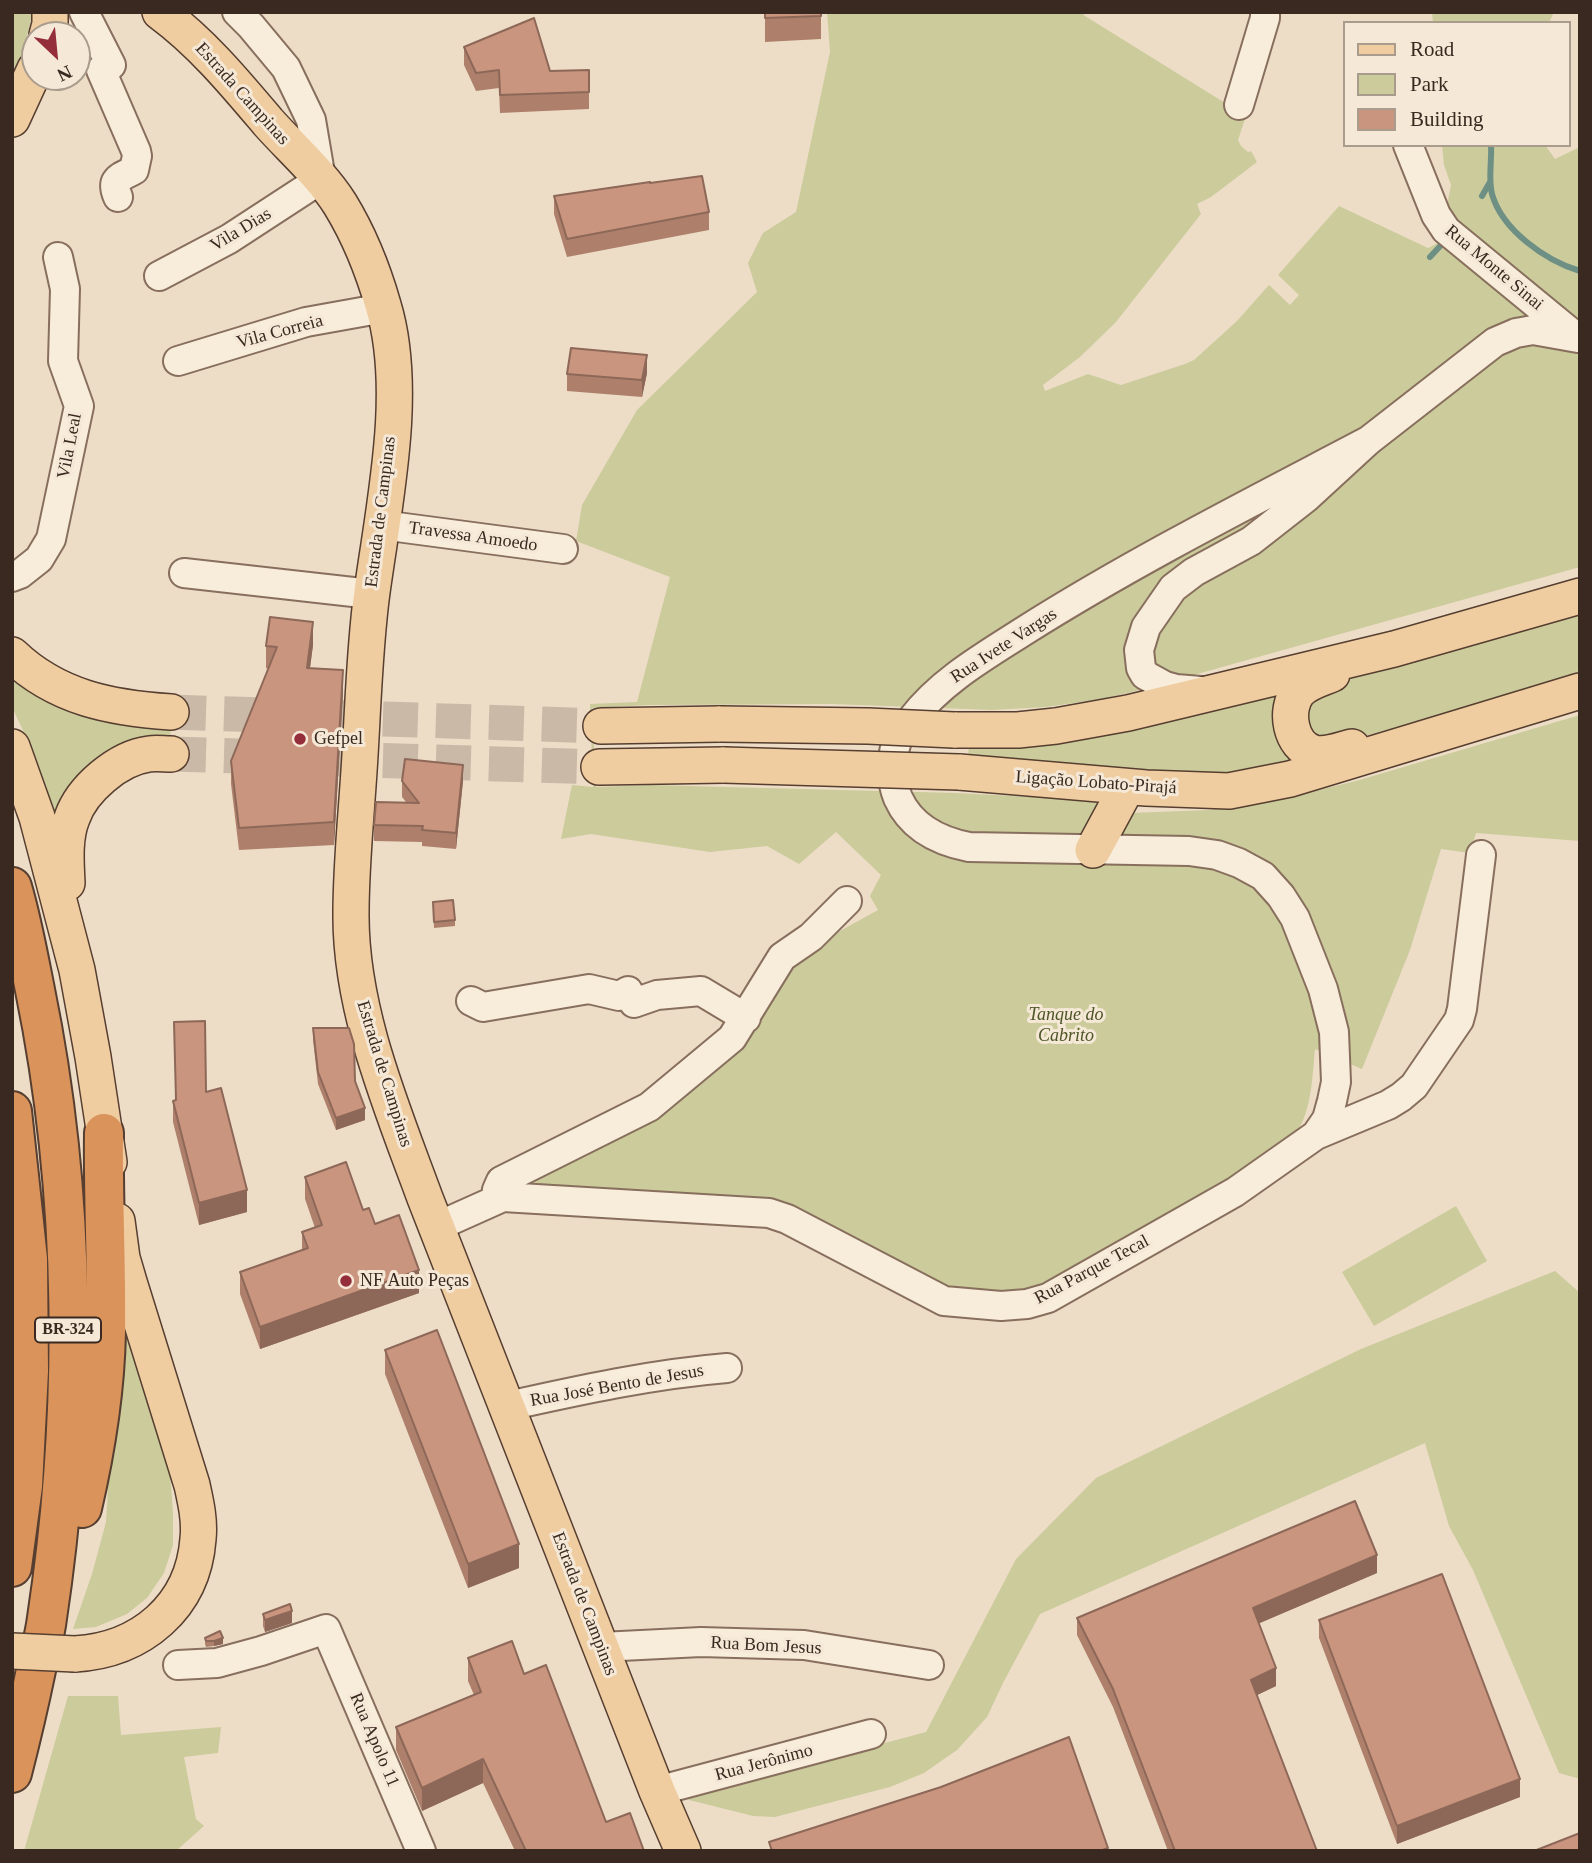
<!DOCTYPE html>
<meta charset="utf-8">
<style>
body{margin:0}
#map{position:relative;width:1592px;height:1863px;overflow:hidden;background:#edddc7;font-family:Georgia,serif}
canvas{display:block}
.frame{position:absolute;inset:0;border:14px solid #392920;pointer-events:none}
.legend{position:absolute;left:1343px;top:21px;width:228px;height:126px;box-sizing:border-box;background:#f5e8d6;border:2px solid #aa9c8d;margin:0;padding:9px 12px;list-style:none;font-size:21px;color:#392920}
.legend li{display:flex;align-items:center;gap:14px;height:35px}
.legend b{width:35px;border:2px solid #aa9c8d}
.north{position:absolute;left:21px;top:21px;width:70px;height:70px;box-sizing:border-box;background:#f5e8d6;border:2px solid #aa9c8d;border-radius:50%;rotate:154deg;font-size:19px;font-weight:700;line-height:28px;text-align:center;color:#392920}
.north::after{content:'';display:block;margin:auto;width:24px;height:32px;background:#952e3b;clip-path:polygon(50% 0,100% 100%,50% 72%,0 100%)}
</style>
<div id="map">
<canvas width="1592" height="1863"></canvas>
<div class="frame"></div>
<ul class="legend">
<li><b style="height:9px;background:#efcda0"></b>Road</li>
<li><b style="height:19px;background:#cbcb9b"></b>Park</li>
<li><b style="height:19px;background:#ca957e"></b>Building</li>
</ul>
<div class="north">N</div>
</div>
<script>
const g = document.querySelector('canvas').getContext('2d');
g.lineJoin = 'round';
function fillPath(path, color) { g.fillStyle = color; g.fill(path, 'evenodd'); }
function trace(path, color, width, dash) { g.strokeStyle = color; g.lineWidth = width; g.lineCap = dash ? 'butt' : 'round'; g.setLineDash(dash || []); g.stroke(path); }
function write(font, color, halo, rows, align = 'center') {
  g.font = font + ' Georgia,serif'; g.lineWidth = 6; g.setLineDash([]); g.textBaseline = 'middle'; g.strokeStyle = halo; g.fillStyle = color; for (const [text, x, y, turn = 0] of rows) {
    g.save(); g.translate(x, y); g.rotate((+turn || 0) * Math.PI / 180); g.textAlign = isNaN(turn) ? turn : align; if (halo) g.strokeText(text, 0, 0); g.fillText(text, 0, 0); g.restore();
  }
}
fillPath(new Path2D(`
 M12,12h21l-11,44 -10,20z
 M827,12h254l4,4 161,100 -8,24 3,6 7,6 3,-1 6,11 -46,35 -14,7 4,10 -85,108 -36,35 -37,28 2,6 43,-17 33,11 64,-21 9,-4 43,-39 32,-36 21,20 9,-10 -21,-20 61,-69 89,42 12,-6 11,-57 -7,-20 -2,-20h103l10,14 25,-12v420l-440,123 -38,9 -56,8 -54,3 -160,-6 -183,1 -57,3 4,79 54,-2 306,8 133,7 43,13 76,-3 60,-8 88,-21 224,-66v126l-104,-8 -6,20 -29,-4 -31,101 -48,119 -47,-20c-3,30 -3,67 -24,91 -6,7 -15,13 -21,19l-214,123 -27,9 -36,4 -43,-5 -168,-86 -255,-13 -5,-9 4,-3 57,-21 92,-52 58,-54 61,-92 37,-24 47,-26 -8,-14 11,-21 -45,-43 -37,32 -32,-18 -57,6 -119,-18 -30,5 11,-54 21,2 -3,-83 47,-2 33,-125 -94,-36 6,-36 55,-95 120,-118 -9,-29 15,-30 33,-21 34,-160z
 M1432,12h122l-5,11h-116z
 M1580,615v41l-3,19 -229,66 -36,-2 -9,-33 33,-24z
 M12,676l158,49 1,16 -115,92 -28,-92 -16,-34z
 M1284,685l23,76 -30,8 -85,7 -224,-17 1,-16z
 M1456,1206l31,55 -113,65 -32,-54z
 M1555,1271l25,22v486l-21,-6 -86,-203 -24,-44 -24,-83 -385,171 -36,67 -17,36 -30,33 -33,23 -34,14 -115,30 -22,-1 -64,-16 -5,-8 78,-16 164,-44 90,-173 80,-81 265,-129z
 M115,1283l55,187 3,44v31l-9,28 -17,25 -20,16 -31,13 -23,2 19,-55 14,-52 9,-147z
 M68,1696h50l3,39 100,-8 -3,26 -34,4 12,62 8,7 -28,25h-152z`), '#cbcb9b');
trace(new Path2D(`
 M1491,145c1,16 -3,34 1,49 10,36 54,67 88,77
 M1482,196l8,-14
 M1430,257l13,-14`), '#6e8f84', 6);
trace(new Path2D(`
 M171,712l430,14
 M171,754l428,13`), '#c9b9a6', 35, [35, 18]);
const minor = new Path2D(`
 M84,12l27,53 -10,5 35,81 1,5 -3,14c-15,8 -24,9 -16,27
 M1239,105l26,-87v-6
 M1408,145l28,70 10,15 129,106
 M159,276l70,-37 92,-60 -10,-59 -25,-52 -35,-42 -14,-14
 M178,361l128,-39 78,-14
 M382,525l181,24
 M184,573l187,21
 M12,577l8,-3 19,-15 12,-20 28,-133 -16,-45 2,-72 -7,-32
 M1201,691l-25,-2 -11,-3 -20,-11 -4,-7 -2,-18 7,-23 27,-39 21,-16 57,-31 55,-43 62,-57 127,-99 21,-9 17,-3 45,8
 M471,1001l12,6 106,-18 30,7 9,-5 6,12 23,-8 44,-4 45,27
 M1316,1135l11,-16 5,-18 4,-19 -2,-50 -11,-43 -28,-71 -14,-22 -18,-20 -24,-13 -22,-8 -28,-4 -220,-4c-31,-6 -58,-20 -71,-49 -8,-19 -7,-44 1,-62 3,-6 9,-12 13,-17 29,-38 73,-63 112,-88 111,-70 228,-129 344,-190
 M503,1197l-6,-7 4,-9 148,-74 83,-69 50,-81 29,-20 36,-36
 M436,1227l67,-30 266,16 18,6 157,82 57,5 26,-2 21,-6 187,-106 81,-57 72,-30 13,-8 13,-11 45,-66 3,-11 19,-154
 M508,1406c72,-16 145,-32 219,-38
 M601,1647l100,-5 103,3 125,20
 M178,1665l39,-2 44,-12 65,-22 95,222
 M657,1791l214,-57`);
const major = new Path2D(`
 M160,12c42,31 75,71 108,110 24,27 53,52 72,82 19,31 33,66 43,101 26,85 1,199 -11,287 -8,59 -9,120 -13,179 -3,47 -8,95 -8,142 -1,97 41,195 74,285l232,593 26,60
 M47,35l3,-11v-12
 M12,119l23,-50
 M12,655c45,43 99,53 159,57
 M1332,674c-12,5 -25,8 -34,18 -14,18 -8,54 16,61 12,3 26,-3 38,-6
 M601,726l119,-2
 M954,730h64l38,-4 72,-13 266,-64 186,-53
 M12,747l25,70 40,153 16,87 16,105
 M599,767l125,-2
 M959,772l187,16 83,3 61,-12 290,-88
 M1093,850l34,-63
 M67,883c-1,-21 -3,-45 5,-65 10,-29 46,-60 77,-64 7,-1 15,0 22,0
 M75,1654c66,-4 118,-47 123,-115 2,-18 -2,-36 -6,-54l-63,-203 -7,-24 -5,-37`);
const highway = new Path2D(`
 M12,887c10,34 16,68 23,103 42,205 43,421 12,628 -2,17 -7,34 -11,52 -7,34 -15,68 -24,103
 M12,1111l16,148 1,112 -6,115 -11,81
 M82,1508c13,-56 23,-120 24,-176 1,-67 -3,-133 -2,-199`);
trace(minor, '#886f5d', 32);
trace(major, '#563e30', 38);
trace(highway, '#563e30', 42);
trace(minor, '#f8ecda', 28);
trace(major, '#efcda0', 35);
trace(highway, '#d9935b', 38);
const majorBridge = new Path2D(`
 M720,724l148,2 86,4
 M724,765l235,7
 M12,1651l63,3`);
trace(majorBridge, '#563e30', 38, []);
trace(majorBridge, '#efcda0', 35);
fillPath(new Path2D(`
 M765,12h56v27l-56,3z
 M464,47l86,24 39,21v17l-89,4 -1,-25 -23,3 -12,-26z
 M554,196l155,16v18l-142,27 -13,-43z
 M647,373l-5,24 -75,-6v-17z
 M313,645l-3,23 33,25 -9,152 -95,5 -8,-66v-23l38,-92 -3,-1v-22z
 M402,781h61l-7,68 -34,-3v-4l-48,-1v-16l32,-23 -4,-5z
 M433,902l22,18v6l-21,2z
 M313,1028l42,53 10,39 -29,10 -18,-46 -5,-44z
 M206,1092l41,120 -48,13 -26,-103v-21z
 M305,1177l58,33 12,14 44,69 -159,56 -20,-55v-22l62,-22v-18l13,-4 -10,-29z
 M385,1350l134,218 -51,20 -83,-214z
 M1377,1573l-118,50 17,63 -19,9 60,156h-149l-55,-144 -36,-72v-17z
 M263,1614l29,9 -27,9 -2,-6z
 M1319,1620l201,177 -123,47 -78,-206z
 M220,1631l3,13 -9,2 -8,1 -1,-3v-6z
 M468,1658l56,16 82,148 38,29h-129l-32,-68 -61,28 -26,-61v-23l78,-32 -6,-14z`), '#ae806c');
fillPath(new Path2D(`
 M647,355v18l-5,24v-17z
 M313,622v23l-6,45v-22z
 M343,670v23l-9,152v-23z
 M463,765v16l-7,68v-16z
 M365,1108v12l-29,10v-12z
 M247,1190v22l-48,13v-22z
 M419,1270v23l-159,56v-22z
 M519,1544v24l-51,20v-24z
 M1377,1555v18l-124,53v-18z
 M292,1611v12l-27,9v-12z
 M223,1638v6l-9,2v-5z
 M1276,1668v18l-25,12v-18z
 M483,1759v24l-61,28v-23z
 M1520,1779v18l-123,47v-18z`), '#8d6858');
const building = new Path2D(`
 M765,12h56v4l-56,2z
 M534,18l16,53 39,-1v22l-89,3 -1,-25 -23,3 -12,-26z
 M702,176l7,36 -142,27 -13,-43 96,-14v1z
 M571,348l76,7 -5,25 -75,-6z
 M270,617l43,5 -6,46 36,2 -9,152 -95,6 -8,-67 46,-114 -11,-1z
 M405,759l58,6 -7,68 -34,-3 1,-4 -49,-1 2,-23 43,1 -17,-22z
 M453,900l2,20 -21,2 -1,-20z
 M205,1021l1,71 15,-4 26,102 -48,13 -26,-102 3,-1 -2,-78z
 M313,1028h36l5,16 1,37 10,27 -29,10 -18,-46z
 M346,1162l17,48 6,-2 6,16 24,-9 20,55 -159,57 -20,-55 68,-24 -6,-16 20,-7 -17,-48z
 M437,1330l82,214 -51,20 -83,-214z
 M1355,1501l22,54 -124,53 23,60 -25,12 66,171h-142l-62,-162 -36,-71z
 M1442,1574l78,205 -123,47 -78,-206z
 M290,1604l2,7 -27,9 -2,-6z
 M220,1631l3,7 -9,3h-8l-1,-3z
 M512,1641l12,33 22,-9 60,157 24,-9 14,38h-118l-43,-92 -61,29 -26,-61 85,-35 -13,-34z
 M1069,1737l39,111 -8,3h-328l-3,-9 172,-55z
 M1580,1833v18h-46z`);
fillPath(building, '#ca957e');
trace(building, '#8d6858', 2);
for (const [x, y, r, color] of [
 [300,739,7,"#952e3b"],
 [346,1281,7,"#952e3b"]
]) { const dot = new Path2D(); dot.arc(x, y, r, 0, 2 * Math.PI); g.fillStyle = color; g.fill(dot); trace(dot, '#f5e8d6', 2.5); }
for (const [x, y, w] of [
 [68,1330,66]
]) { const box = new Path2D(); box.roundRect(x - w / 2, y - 12.5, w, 25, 5); g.fillStyle = '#f5e8d6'; g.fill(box); trace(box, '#392920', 2); }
write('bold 16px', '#392920', null, [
 ["BR-324",68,1330]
]);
write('18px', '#392920', '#f5e8d6', [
 ["Estrada Campinas",242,94,48],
 ["Vila Dias",241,230,-31],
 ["Rua Monte Sinai",1494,268,40],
 ["Vila Correia",280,332,-15],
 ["Vila Leal",70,446,-79],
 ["Estrada de Campinas",381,512,-83],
 ["Travessa Amoedo",473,537,8],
 ["Rua Ivete Vargas",1004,646,-33],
 ["Ligação Lobato-Pirajá",1096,783,4],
 ["Estrada de Campinas",384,1074,73],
 ["Rua Parque Tecal",1092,1270,-28],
 ["Rua José Bento de Jesus",617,1386,-10],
 ["Estrada de Campinas",584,1604,69],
 ["Rua Bom Jesus",766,1646,3],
 ["Rua Apolo 11",374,1740,67],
 ["Rua Jerônimo",764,1763,-15]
]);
write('18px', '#392920', '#f5e8d6', [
 ["Gefpel",314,739],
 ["NF Auto Peças",360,1281]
], 'left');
write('italic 18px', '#4e5527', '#f5e8d6', [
 ["Tanque do",1066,1015],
 ["Cabrito",1066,1036]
]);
</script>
